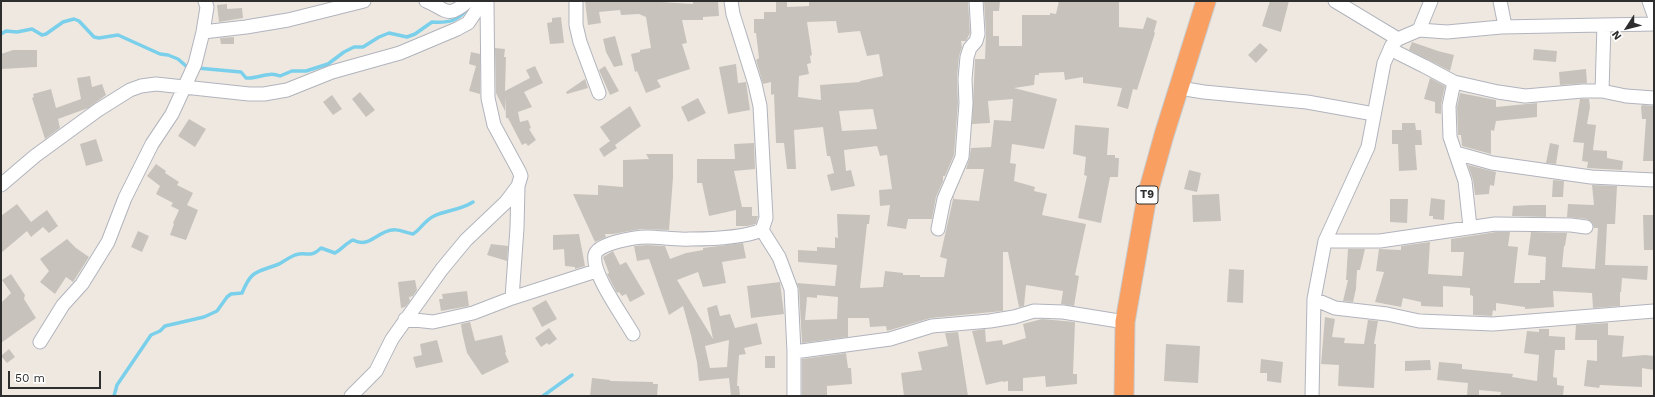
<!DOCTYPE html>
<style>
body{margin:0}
#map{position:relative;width:1655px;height:397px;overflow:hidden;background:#eee8e1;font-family:"Work Sans",sans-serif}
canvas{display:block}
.frame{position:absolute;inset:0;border:2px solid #2e2e2e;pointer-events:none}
.north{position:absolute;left:1607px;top:8px;width:40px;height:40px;-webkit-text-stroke:3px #fff;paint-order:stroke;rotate:234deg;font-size:11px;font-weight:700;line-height:16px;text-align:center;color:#2e2e2e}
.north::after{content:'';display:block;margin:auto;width:14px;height:18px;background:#2e2e2e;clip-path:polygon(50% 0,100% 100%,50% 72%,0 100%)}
.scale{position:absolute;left:8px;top:371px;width:93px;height:18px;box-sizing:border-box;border:2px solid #2e2e2e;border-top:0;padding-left:5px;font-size:12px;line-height:14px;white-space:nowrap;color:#2e2e2e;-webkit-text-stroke:3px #fff;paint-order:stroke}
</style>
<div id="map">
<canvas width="1655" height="397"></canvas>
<div class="frame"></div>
<div class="north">N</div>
<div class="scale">50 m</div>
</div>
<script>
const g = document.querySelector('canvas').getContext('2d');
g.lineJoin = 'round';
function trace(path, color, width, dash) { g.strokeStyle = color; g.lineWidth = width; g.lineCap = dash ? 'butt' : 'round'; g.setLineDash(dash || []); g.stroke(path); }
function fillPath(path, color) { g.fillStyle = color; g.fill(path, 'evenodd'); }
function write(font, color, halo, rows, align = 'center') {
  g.font = font + ' "Work Sans",sans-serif'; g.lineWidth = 3; g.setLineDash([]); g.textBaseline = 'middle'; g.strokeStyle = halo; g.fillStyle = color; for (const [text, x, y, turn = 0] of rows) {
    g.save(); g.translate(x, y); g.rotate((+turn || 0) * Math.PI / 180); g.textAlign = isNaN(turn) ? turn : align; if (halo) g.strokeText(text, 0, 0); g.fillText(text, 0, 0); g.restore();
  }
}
trace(new Path2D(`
 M1,34l5,-3 11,1 15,-3 10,6 4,-1 17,-12 11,-3 5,2 15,16 5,1 19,-3 42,19 8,1 10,4 8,7 4,1
 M197,68l44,4 5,6c12,1 22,-7 34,-2l12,-5h14l22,-7 16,-12 10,-5h9l16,-10 10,-4 18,4 8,-3 17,-12c19,1 26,-1 38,-16
 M114,396l3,-11 34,-50 9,-4 5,-5 39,-9 13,-6 10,-14 4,-3 11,-1c10,-24 14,-20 37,-29 5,-3 11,-7 16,-9 13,-4 14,4 26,-7l14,5c7,-4 11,-10 18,-13 14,7 20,-3 32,-8 12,-5 17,0 28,2 8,-5 11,-13 21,-18 13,-6 27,-6 39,-14
 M543,396l29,-21`), '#7ad0eb', 3.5);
fillPath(new Path2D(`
 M585,1h76v1l32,2v-3h25l1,15 -16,1v3h-21l5,23 -5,1 8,25 -33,11 4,7 -15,6 -9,-22 -2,1 -4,-18 9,-2v-2l11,-2 -5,-31 -7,-3 -18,1 -1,-5 -21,2 2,11 -13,2z
 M776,1h11v6l22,-1v-5h159l2,32 -4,8h-5l1,6 -3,9 -2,22 1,25 -4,52 -9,21h-2v5l-7,16 -4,22h-24l-2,10 -19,-3 3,-21 -10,1 -1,-16 13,-1 -5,-34 -7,1 -3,-10 -33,4 2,21 5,-1 4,16 -24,5 -4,-16 7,-2 -4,-17h-3l-4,-29 -29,3 2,39h-9l-3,-26h-8l-2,-49 -3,1v-13l-8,2 -7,-24 3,-2 -3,-25h-2v-14h10v-7h12zM836,21l2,12 22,-2 7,25 12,-2 4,22 -23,5v1l-40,3 1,15 -23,-3 1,-21 10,-2 -2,-10 4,-1 -1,-7 2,-1 -5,-33zM873,109l4,20 -35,2 -3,-20z
 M984,1h16l-1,10h-6v25h6v10h23v-31h28v-2l6,1 3,-13h60v26l24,2 4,-12 10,4 -3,11 1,1 -18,57 -4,-1 -5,20 -11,-3 5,-18 -39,-5v-6l-18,3 -1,-8 -25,1v2h-4l-1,10 -20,3 43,11 -13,50 -32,-5 -2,19 6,1 -2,17 21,6 -1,4 13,3 -5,21 44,9 -11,51 4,1 -5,30 -13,-2 2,-13 -37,-6 -2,21 -5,1 -11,-55h-5v59l-72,7 -44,13 -1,-5 -16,1 -1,-9h-21v19l-46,6 -3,-54 -2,-6 38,3 2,-21 -39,-3v-12l19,1v-4l18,1v-11l3,1 -1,-24 33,1 -1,9h-2l-7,64 23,-1 2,-16 18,2v2h17v2h24l3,-18 -7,-2 14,-62v4l25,2 5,-32h-18l3,-9 2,-12 20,-1 3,-27 17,1 2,-22 -25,2 2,22 -18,1 3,-65h10l1,-25zM817,295l21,2 -1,22 -32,1 2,-23 10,1z
 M1270,1h19l-8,31 -19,-6z
 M227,4v5l15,-1 1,10 -24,4 -2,-17z
 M561,17l3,26 -14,1 -3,-21 5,-1v-4z
 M615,36l8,29 -9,2 -8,-15 -3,-13z
 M234,37v7h-13l-1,-6z
 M1412,42l26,9 16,4 -4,16 -41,-21z
 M1260,43l8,7 -12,13 -8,-8z
 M495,48l10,1 -1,8h2l-1,34 25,-13 -4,-8 9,-4 8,17 -19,9 8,15 -14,5 2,10 8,-2 3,8 -2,1 7,11 -8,6 -2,-3 -4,2 -14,-27h-2l-1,-22v15l-9,-18z
 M1534,49l23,2 -1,11 -23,-2z
 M13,50h24v17l-36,2v-15z
 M471,52l9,2v40l-11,-3 7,-25 -7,-2z
 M736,64l2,19 8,-1 4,28 -22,4 -9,-47z
 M605,66l14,25 -9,4 -11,-25z
 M1586,69l1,14 -27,2 -1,-13z
 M90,76l2,11 10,-3 4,11 -18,13 -30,11 2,9 -15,11 -13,-41 2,-1 -1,-3 18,-5 5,19 25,-9 -4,-21z
 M1430,78l15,8 -4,19v9l-6,-1v-11l-11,-3z
 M585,79l3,9 -21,6 -1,-2z
 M360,92l15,18 -9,7 -14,-18z
 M1460,93l36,7v7l41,-4v14l-41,4 -2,10 -3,-1v24l-29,-8 -1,-11h-3l-1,-28z
 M332,95l10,14 -9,6 -10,-13z
 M698,98l8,15 -18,9 -7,-15z
 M1580,99h9l1,8 -3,17 9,1 -3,25 14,1v7l16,3 -1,9 -35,-2 1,-6 -6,-1 2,-18 -11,-1z
 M1642,105l12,1v55h-11l3,-42h-4l-1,-12z
 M630,106l11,20 -26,19 2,3 -13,9 -5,-8 11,-8 -10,-14z
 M189,119l17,10 -11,18 -17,-11z
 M1402,123h13l1,7h5l1,15h-7l2,25 -18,1 -1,-27h-6v-14h10z
 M1075,125l34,3 -2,27h8v3h4l-1,19h-8l-9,46 -23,-5 9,-42 -3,-1 2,-18 -13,-3z
 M96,139l7,22 -17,5 -6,-22z
 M754,143l1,26 -21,2 8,36h10v9h6l-2,8 -9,2h-11v-16l-27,6 -7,-33h-5v-24h38l-1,-15z
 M1550,143l9,2 -3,19 -10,-1z
 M646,154h27v24l-4,52 -28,-1 -28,5h-8l1,3 -11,5 -22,-48 25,1v-10l25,2v-27l26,-1z
 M156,164l10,7 -1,2 14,9 -2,3 16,8 -6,12 11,5 -12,30 -16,-5 4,-11 -1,-1 6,-13 -8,-4 2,-3 -17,-9 4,-8 -13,-10z
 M1468,165l28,7 -2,14 -4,-1 -1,9 -14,1 -2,-15z
 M1189,170l12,3 -4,19 -13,-3z
 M1553,180l11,1 -1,16h-11z
 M1592,185l25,1 -2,38h-8l-2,41 43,1 -1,14 -25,-2 -1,14h-1v14l-27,2 -1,-15 -39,-2 1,16 -29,2v-2l-29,-4v8l-3,-1 -1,6 -19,-1v-19l-3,-1v-7l-27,-2v21l-22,-1v-4l-18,-4 -2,9 -26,-5 9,-30 -8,-1 3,-22 22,1v-4l29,-4 -2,32 34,2 2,-24h-13v-13l45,-7h14l-2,14 10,1 -4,36h26v-3h5l1,-23 -18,-2 3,-23 36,1 -2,13h-1l-2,21 33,2 3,-41h-4l-1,-4 -6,-5 -20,-2 1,-13 26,1z
 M1219,194l2,27 -28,1 -1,-27z
 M1431,198l14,2 -1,20 -11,-1v-3h-4z
 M1390,199h18l-1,24 -17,-1z
 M17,204l14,18 16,-12 11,16 -9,7 -6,-6 -12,10 -4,-6 -26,22v-37z
 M1531,205h15v12l-34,-1 1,-10z
 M1643,215h10v35h-9z
 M138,231l11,5 -7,16 -11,-5z
 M579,234l6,32 -10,3v-2l-10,-1 -1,-17 -11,1v-15z
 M67,239l9,9 13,9 -16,25 -7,-5 -11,17 -15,-12 9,-11 -9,-12z
 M743,243l3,15 -24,4 4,21 -23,4 -5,-15 -21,8 36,59 -6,-31 10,-3 3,11 10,-2 5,14 22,-5 5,21 -18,4 2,6 -7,1 -2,31h2l1,10h-9l-2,-18 -30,3 -2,-19 -6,-27 -8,-29 -14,9 -20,-56 -12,2 -3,-15 13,-1 18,1 5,13 16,-6 17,-3v-2zM729,340l-2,27 -17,1 -5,-22z
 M491,244l17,2 -1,15 -20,-6z
 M1348,249h17l-5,21h-3l-1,19 -3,13 -10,-1 5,-21h-2z
 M613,251l7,14 6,-3 19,32 -15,8 -4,-8 -4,2 -3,-4 -2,1 -10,-19 2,-1 -6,-16z
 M1229,269l15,1 -1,33 -16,-1z
 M11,274l14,21 -1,4 12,19 -35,25v-40l10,-10 -9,-13z
 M415,280l2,10 -4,6 -4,1 1,4 -5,6 -4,1 -3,-26z
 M780,282l4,32 -33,4 -4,-32z
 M467,291l2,15 -28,5 -2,-12h4l-1,-5z
 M546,300l11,19 -15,8 -10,-19z
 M1325,317l10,2 -3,18 13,1 -1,5 20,1 4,-24 10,1 -4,23h2l-2,44 -36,-2 1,-21 -18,-1z
 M1042,319l33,3 -2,52h4v10l-31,3 -1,-11 -22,2v13h-15v-10l-5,1v-1l-17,4 -14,-54 13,-2 1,13 16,-2 1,5 23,-7 -3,-14z
 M470,322l5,19 27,-6 4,17 -1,1 4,9 -27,13 -15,-22 -5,-21 -1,-8z
 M1608,323v12l16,1 -2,21 23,-2 9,1v14l-12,-2v19l-42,-2 -1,3 -15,-2 3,-26 10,1v-21h-22l1,-15z
 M549,328l8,11 -8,6 -2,-2 -6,4 -6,-9z
 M1539,329h10v7l16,1v13h-10l-2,27 4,1v7l7,1 -1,10h-63l1,-4 -22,-2v6l-12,-1 1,-12 -31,-3 2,-18 23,2v5l51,5 -1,3 25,4 2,-26 -15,-2 3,-22 12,1z
 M958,332l10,64h-64l-3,-23 21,-3 -4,-18 30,-6 -3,-13z
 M437,340l6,22 -27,6 -3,-11 9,-2 -2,-11z
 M1166,344l34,2 -2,37 -34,-2z
 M9,349l6,8 -8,6 -6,-7z
 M846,353l2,15h3l1,16 -25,2v10h-25v-37z
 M765,356h10v12h-10z
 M1261,359l22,3 -2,21 -14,-2v-8h-7z
 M1430,360l1,10 -26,1v-10z
 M592,378l18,2v1l43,1v2h5l-1,12h-67z`), '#c7c3bc');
const minor = new Path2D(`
 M426,1c21,8 20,19 42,0
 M576,1v24l4,17 19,51
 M1335,1l63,38
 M1500,1l5,25
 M1649,1l5,14
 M1419,30l12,-29
 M203,32l43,-5 42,-7 76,-19
 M1390,49l34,17 30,16 44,10 27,4 58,-5h19l24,5 28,2
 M1454,82l-5,24 1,31 15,44 5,46
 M1179,88l25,4 103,10 67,12
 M1602,91l2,-66
 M1456,153l36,10 99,14 63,3
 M1,185l34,-29 63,-46 32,-20 11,-4 15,-2 93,10h15l23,-4 45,-18 68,-19 57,-24 11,-6 15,-22
 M938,229l6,-30 18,-42 4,-54 -1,-24 2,-22 3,-9 6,-7 2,-7 -2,-33
 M762,230l17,27 12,32 3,63v44
 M1325,241h55l115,-17 76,1 15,2
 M512,298l5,-70 1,-42
 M1314,299l21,9 52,6 32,7 74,3 161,-13
 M405,319l28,3 40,-9 39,-15 84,-27
 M633,334c-10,-18 -42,-61 -38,-79 2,-12 41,-18 52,-18 14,0 29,3 43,2 22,0 52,-1 72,-9l4,-12 -6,-112 -5,-22 -22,-70 -2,-13
 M40,342l23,-37 19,-21 26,-42 17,-44 27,-54 20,-30 23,-50 8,-32 4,-25 -2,-6
 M794,352l96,-13 42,-13 58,-5 24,-4 20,-6 29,1 62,10
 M351,396l25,-25 16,-32 50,-70 24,-29 40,-38 12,-16 3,-10 -2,-5 -25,-46 -6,-27 -1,-97
 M1312,396l2,-97 11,-58 43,-94 16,-84 8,-18 6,-6 21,-9 28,2 54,-5 153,-3`);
const highway = new Path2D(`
 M1124,396l1,-74 22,-126 17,-61 42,-134`);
trace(minor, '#b1b4bd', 15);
trace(highway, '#c9c9c9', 21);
trace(minor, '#fff', 13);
trace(highway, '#f99f62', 19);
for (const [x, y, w] of [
 [1147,195,22]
]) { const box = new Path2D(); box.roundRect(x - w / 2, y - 9, w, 18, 3); g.fillStyle = '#fff'; g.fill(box); trace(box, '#2e2e2e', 1); }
write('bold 11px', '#2e2e2e', null, [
 ["T9",1147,195]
]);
</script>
